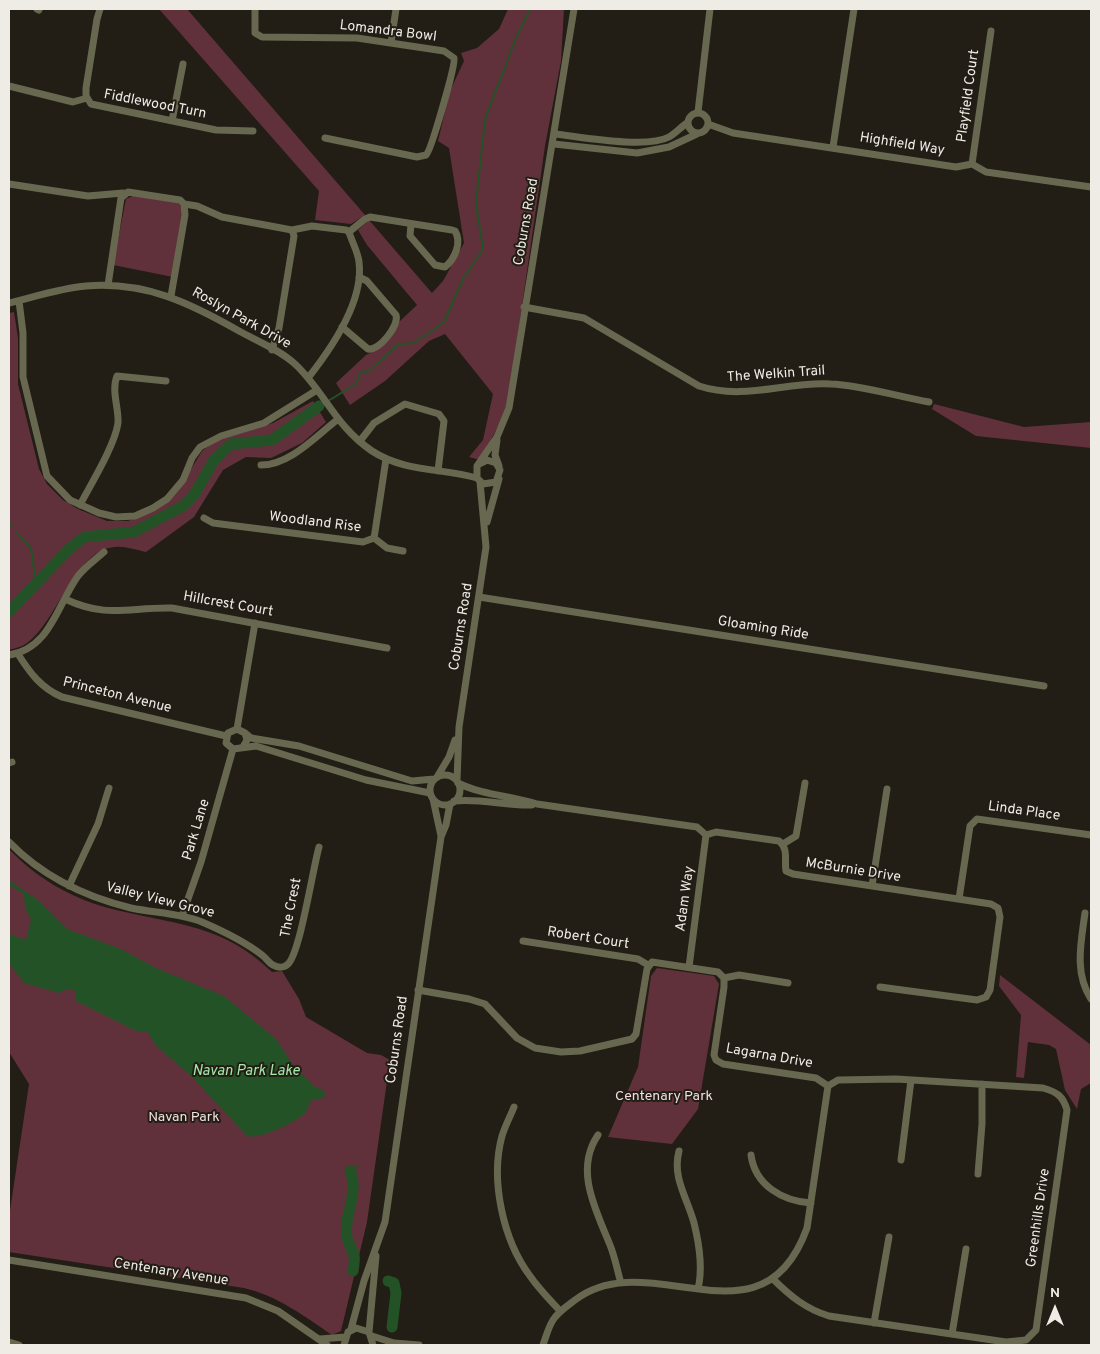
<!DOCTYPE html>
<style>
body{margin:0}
#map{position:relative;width:1100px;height:1354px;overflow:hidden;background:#221d15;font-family:Overpass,sans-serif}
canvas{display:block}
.frame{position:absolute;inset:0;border:10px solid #efebe5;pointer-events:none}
.north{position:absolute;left:1030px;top:1284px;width:50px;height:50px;-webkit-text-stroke:4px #221d15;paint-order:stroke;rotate:0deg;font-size:14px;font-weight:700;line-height:20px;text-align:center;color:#efebe5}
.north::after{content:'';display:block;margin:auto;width:18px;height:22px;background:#efebe5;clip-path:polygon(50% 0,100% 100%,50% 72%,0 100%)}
</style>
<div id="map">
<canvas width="1100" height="1354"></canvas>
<div class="frame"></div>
<div class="north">N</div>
</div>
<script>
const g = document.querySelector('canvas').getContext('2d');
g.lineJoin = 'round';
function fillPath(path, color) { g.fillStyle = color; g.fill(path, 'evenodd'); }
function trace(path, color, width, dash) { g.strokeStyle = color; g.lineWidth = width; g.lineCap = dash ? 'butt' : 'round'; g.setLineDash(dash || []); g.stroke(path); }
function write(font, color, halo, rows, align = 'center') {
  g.font = font + ' Overpass,sans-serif'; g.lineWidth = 4; g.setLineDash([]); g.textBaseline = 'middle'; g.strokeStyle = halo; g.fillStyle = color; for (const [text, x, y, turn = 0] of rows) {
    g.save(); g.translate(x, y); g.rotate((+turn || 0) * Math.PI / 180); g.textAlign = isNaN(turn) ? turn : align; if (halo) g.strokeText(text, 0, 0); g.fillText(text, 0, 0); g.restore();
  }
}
fillPath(new Path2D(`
 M159,9h28l178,206 -14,9 -36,-4 4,-29z
 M508,9h56l-3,52 -16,85 -38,264 -27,50 -11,-3 14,-17 10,-46 -48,-60 -16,7 -44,40 -35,24 -14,-22 30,-28 12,-6 23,-29 16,-15 -50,-60 -9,-15 11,-10 63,73 11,-12 21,-38 -15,-95 -11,-7 12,-50 14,-30 -3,-8 16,-5 22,-19z
 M135,195l42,7 6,7 -10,68 -60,-12 13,-66z
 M14,312l4,26v46l21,85 8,15 16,16 15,9 29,12h21l33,-14 18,-18 23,-38 15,-11 56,-17 40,-22 13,21 -24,21 -31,15 -25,-1 -23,13 -29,47 -48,35c-10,-2 -21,-6 -31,-5 -40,2 -58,75 -88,96 -5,4 -12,5 -18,7v-337z
 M934,404l90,23 67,-5v26l-115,-12 -44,-27z
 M9,849c25,27 60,48 96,58 65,18 114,14 167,65l10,-1 17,28 7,18 61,36 14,2 9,5 -23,162 -26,109 -9,4c-28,-19 -54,-39 -88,-47l-235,-36v-35l20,-133 -20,-32z
 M657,968l57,8 5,8 -21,125 -26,35 -64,-7 30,-70 13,-91z
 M1000,975l91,70v38l-10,6 -4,20 -12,-19 -9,-41 -7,-4 -21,-3 -4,36 -8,-1 5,-62 -22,-29z`), '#61313b');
fillPath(new Path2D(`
 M9,880l29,20 29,29 54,20 35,19 68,28 52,43 18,27 21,21 8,3 3,7 -16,4c-1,3 -2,8 -4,11 -9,10 -47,28 -59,24l-56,-60 -35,-30 -9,-15 -9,1 -62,-31v-10l-8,-2 -9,4 -35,-10 -15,-20v-29l17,6 5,-20 -6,-13 -1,-13 -15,-9z`), '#245227');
trace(new Path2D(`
 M328,401l28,-17 4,-11 11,-3 27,-26 16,-1 30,-21 19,-43 20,-30 -7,-46 9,-84 31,-81 14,-29
 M319,406l5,-3
 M9,523l3,3
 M16,532l15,16 5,36
 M354,1181l2,-17`), '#245227', 2);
trace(new Path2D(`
 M9,612l60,-63 15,-12 50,-5 49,-26 11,-11 20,-35 17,-16 41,-4 47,-34
 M350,1171c10,22 -7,43 -3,66 4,17 10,11 6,34
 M388,1281l6,2 2,10 -4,34`), '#245227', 11);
trace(new Path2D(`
 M37,9l2,1
 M100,9l-3,10 -11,69v8l5,8 125,26 37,1
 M255,9v24l7,4 95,1 87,13 10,7c2,6 -23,93 -28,97l-9,2 -92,-19
 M391,43l5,-34
 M9,86l64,16 14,-4
 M698,112l12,-103
 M688 123a10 10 0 1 1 20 0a10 10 0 1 1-20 0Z
 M172,121l11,-57
 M708,124l25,9 223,34 16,-3 14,8 105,15
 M555,134c27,3 91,15 114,3 6,-3 12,-10 18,-14
 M554,144l83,9 32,-6 30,-14
 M833,147l21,-138
 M972,164l19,-133
 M9,184l79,12 35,-3
 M184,204l13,2 25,11 70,13 2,6 -15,92 -7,22
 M292,230l20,-4 34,4 3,2
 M108,285l13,-87 7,-6 52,8 4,4 1,11 -14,81
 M19,301l4,32v44l24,99 23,24 29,13 17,4 19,-1 18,-8 14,-9 16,-19 9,-22 8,-11 21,-11 43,-13 53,-33
 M9,303c25,-6 52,-15 77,-17 59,-5 104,17 153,45 18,10 41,19 56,33 30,28 39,61 77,87 32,21 70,17 105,27
 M524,307l60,11 115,68c46,15 87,-5 132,-2 30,1 68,13 98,18
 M342,327l26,22c11,2 31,-23 28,-34l-29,-34 -8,-4
 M308,378c23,-29 56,-77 51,-116 -1,-10 -7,-20 -10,-30l16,-13 5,-2 82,13 3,1c7,11 0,28 -10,36l-10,-2 -25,-29 1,-12
 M497,440l-2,15 4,11
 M360,441l14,-18 31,-19 34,10 5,7 -6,50
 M479,464l8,-4 9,3 4,7 -4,12 -13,2 -6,-6v-12l20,-29 12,-29 65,-399
 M261,465c29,0 55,-29 76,-45
 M80,505c11,-21 35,-60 38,-82 1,-15 -7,-32 -1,-47l49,5
 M204,518l9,5 150,19 11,-4 1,-6 11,-73
 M487,522l12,-43
 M374,538l13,10 16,3
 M479,597l565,89
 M65,599c43,20 63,8 107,9l215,40
 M18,654c12,19 23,34 44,43l164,39
 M9,655c41,-6 48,-50 69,-79 7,-9 17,-16 26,-24
 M237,729l18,-106
 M245,733l6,5 48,8 113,35 22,-2
 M243,747l4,-7 -2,-7 -8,-4 -9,4 -2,10 7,6 23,-3 110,34 64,13
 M9,763l3,-1
 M430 790a15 15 0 1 1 30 0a15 15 0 1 1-30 0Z
 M437,777l12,-20 6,-17
 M457,781l2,-54 27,-180 -6,-65
 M458,783c24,12 53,13 79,21l160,23 9,8
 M433,799l8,37
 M454,801c26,-3 52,5 78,4
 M706,835l10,-3 63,9c10,8 5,19 7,30l7,3 198,30 7,4 2,9 -10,73 -4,7 -9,3 -97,-13
 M9,842c33,34 77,55 122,66 24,5 49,5 71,14 21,9 42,19 60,33 4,3 7,8 11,10 5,3 11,3 15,-1 12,-11 25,-96 31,-117
 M783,844l13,-8 9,-53
 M69,886l29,-62 11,-36
 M872,886l15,-97
 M959,899l11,-73 7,-7 114,16
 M1085,913c-4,29 -11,60 6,86
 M182,916l19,-54 32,-113
 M523,941l115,18 10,6
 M689,967l17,-132
 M724,978l15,-3 49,8
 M418,990l51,9 16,5 32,34 18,10 26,4 19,-1 52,-12 4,-5 11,-65 5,-7 66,10 6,6v9l-10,68 2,5 7,4 93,14 12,8 -21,142c-45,125 -157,15 -232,72 -8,6 -17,12 -22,20 -5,8 -7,17 -10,25
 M514,1107c-4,10 -9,19 -12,29 -12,44 1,104 28,140 9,13 20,24 30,35
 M598,1135c-24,35 -2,75 12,110 5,12 7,25 11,38
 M679,1151c-7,27 8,46 15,72 5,20 9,45 4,66
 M751,1155c4,30 31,46 60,48
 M901,1160l10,-80
 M978,1174l4,-50v-40
 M9,1260l237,38 32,13 49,34
 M773,1279c17,17 33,30 56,37l177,26 20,-2 10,-10 31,-220c-4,-14 -10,-18 -24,-22l-147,-9 -58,1 -10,6
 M874,1323l15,-86
 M351,1329l13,-48 21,-59 56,-385 5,-12 4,-21
 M369,1332l7,-76
 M952,1334l14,-85
 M372,1336l22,7 25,2
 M320,1339l25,-2
 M9,1342l10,3
 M344,1345l4,-13 8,-4 13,4 4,13`), '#67684f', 7);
write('14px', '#efebe5', '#221d15', [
 ["Lomandra Bowl",388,32,7],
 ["Playfield Court",969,96,-82],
 ["Fiddlewood Turn",155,105,11],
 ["Highfield Way",902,145,9],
 ["Coburns Road",527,222,-80],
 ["Roslyn Park Drive",241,319,29],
 ["The Welkin Trail",776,375,-4],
 ["Woodland Rise",315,523,7],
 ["Hillcrest Court",228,605,10],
 ["Coburns Road",462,627,-81],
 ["Gloaming Ride",763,629,9],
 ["Princeton Avenue",117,696,14],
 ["Linda Place",1024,812,8],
 ["Park Lane",197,830,-73],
 ["McBurnie Drive",853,871,9],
 ["Adam Way",686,899,-82],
 ["Valley View Grove",160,901,14],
 ["The Crest",292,908,-79],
 ["Robert Court",588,939,9],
 ["Coburns Road",398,1040,-82],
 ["Lagarna Drive",769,1057,10],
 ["Greenhills Drive",1039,1218,-82],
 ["Centenary Avenue",171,1273,9]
]);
write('14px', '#f2dde0', '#221d15', [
 ["Centenary Park",664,1097],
 ["Navan Park",184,1118]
]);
write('italic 15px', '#a4e9a6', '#221d15', [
 ["Navan Park Lake",246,1072]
]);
</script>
